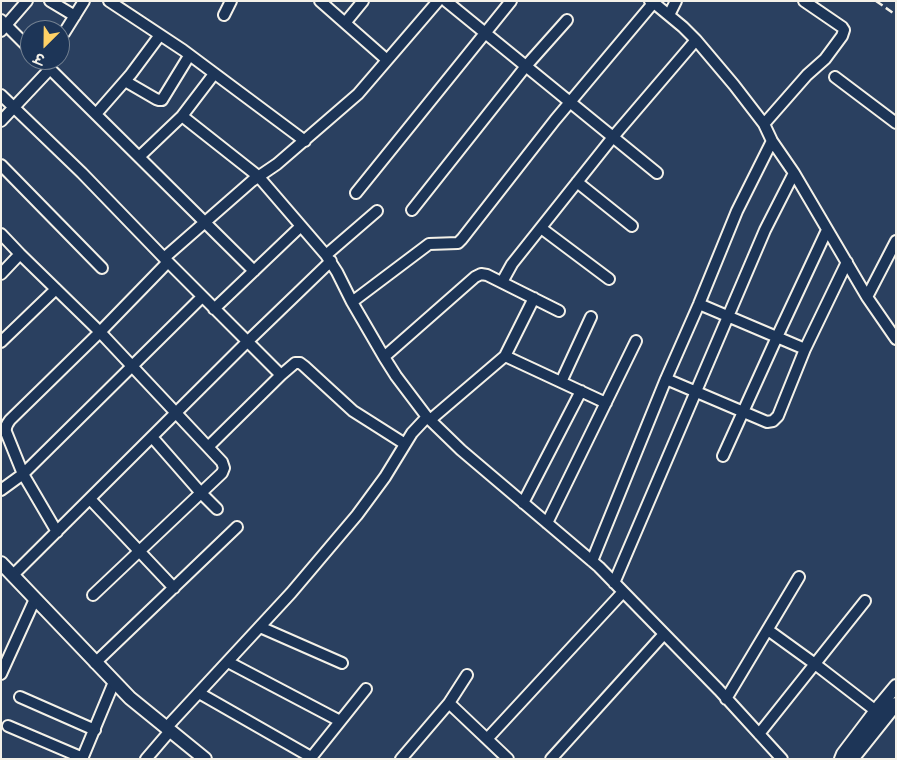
<!DOCTYPE html>
<meta charset="utf-8">
<style>
body{margin:0}
#map{position:relative;width:897px;height:760px;overflow:hidden;background:#2a4060;font-family:"Balsamiq Sans","Playpen Sans Deva",sans-serif}
canvas{display:block}
.frame{position:absolute;inset:0;border:2px solid #f4f1e8;pointer-events:none}
.north{position:absolute;left:20px;top:20px;width:50px;height:50px;box-sizing:border-box;background:#1d3557;border:1px solid #738091;border-radius:50%;rotate:203deg;font-size:14px;font-weight:700;line-height:20px;text-align:center;color:#f4f1e8}
.north::after{content:'';display:block;margin:auto;width:18px;height:22px;background:#ffd166;clip-path:polygon(50% 0,100% 100%,50% 72%,0 100%)}
</style>
<div id="map">
<canvas width="897" height="760"></canvas>
<div class="frame"></div>
<div class="north">उ</div>
</div>
<script>
const g = document.querySelector('canvas').getContext('2d');
g.lineJoin = 'round';
function trace(path, color, width, dash) { g.strokeStyle = color; g.lineWidth = width; g.lineCap = dash ? 'butt' : 'round'; g.setLineDash(dash || []); g.stroke(path); }
const minor = new Path2D(`
 M50,1l25,15
 M109,1l74,49 122,91
 M320,1l67,59
 M446,1l211,172
 M650,1l4,2 29,24 13,13 38,45 30,39 8,17 22,32 73,124 29,42
 M224,15l7,-14
 M669,15l7,-14
 M1,20l29,29
 M345,23l18,-22
 M1,31l26,-30
 M64,33l20,-32
 M41,60l213,211
 M835,77l61,46
 M125,81l31,18 3,1h3l27,-44
 M1,95l81,78 86,89 113,113
 M96,114l35,-40 29,-39
 M182,116l76,60 68,79 11,17 15,30 32,55 12,19 31,41 34,33 138,117 120,123 63,69
 M1,121l49,-52
 M764,124l43,-49 18,-16 17,-23 2,-6 -2,-3 -38,-26
 M139,157l43,-41 32,-42
 M1,165l101,103
 M577,182l55,44
 M356,193l155,-192
 M412,210l114,-144 41,-46
 M541,228l68,51
 M1,234l19,20 80,78 122,130 2,6 -2,5 -129,122
 M326,255l51,-44
 M164,258l88,-77 25,-17 81,-70 80,-93
 M1,274l19,-20
 M502,282l10,-18 101,-127 83,-97
 M867,297l29,-56
 M352,302l77,-58 29,-1 4,-4 93,-119 100,-119
 M699,304l106,45
 M214,309l87,-83
 M1,342l55,-53
 M505,356l101,47
 M384,357l91,-80 6,-3 6,1 72,36
 M666,379l101,43 6,-1 5,-5 27,-67 42,-87
 M561,382l30,-65
 M430,420l75,-64 29,-58
 M152,437l49,56 16,16
 M208,447l73,-72 14,-12h5l4,3 49,45 52,33
 M723,456l54,-119 50,-107
 M1,490l22,-16 179,-177
 M90,499l84,89
 M523,503l58,-112
 M547,523l89,-182
 M57,532l-34,-58 -17,-42c-1,-5 1,-8 4,-12l90,-88 68,-70
 M592,561l74,-182 33,-75 38,-93 35,-70
 M13,575l234,-233 84,-81
 M614,583l151,-353 29,-57
 M260,627l82,36
 M768,630l47,34 61,47
 M228,662l112,59
 M95,663l142,-136
 M1,674l34,-75
 M199,693l112,64
 M20,697l75,33
 M726,699l73,-122
 M449,703l59,56
 M8,726l75,32
 M166,728l125,-135 66,-78 28,-38 27,-44 15,-16
 M759,734l106,-133
 M487,739l136,-147
 M82,759l32,-77
 M146,759l24,-28
 M310,759l56,-70
 M401,759l48,-56 18,-28
 M551,759l113,-125`);
const tertiary = new Path2D(`
 M1,563l129,135 75,61
 M841,759l2,-5 38,-50 15,-18
 M852,759l44,-55`);
trace(minor, '#f4f1e8', 14);
trace(tertiary, '#f4f1e8', 16);
trace(minor, '#1d3557', 10);
trace(tertiary, '#1d3557', 12);
trace(new Path2D(`
 M876,1l20,14`), '#f4f1e8', 2.5, [8, 4]);
</script>
